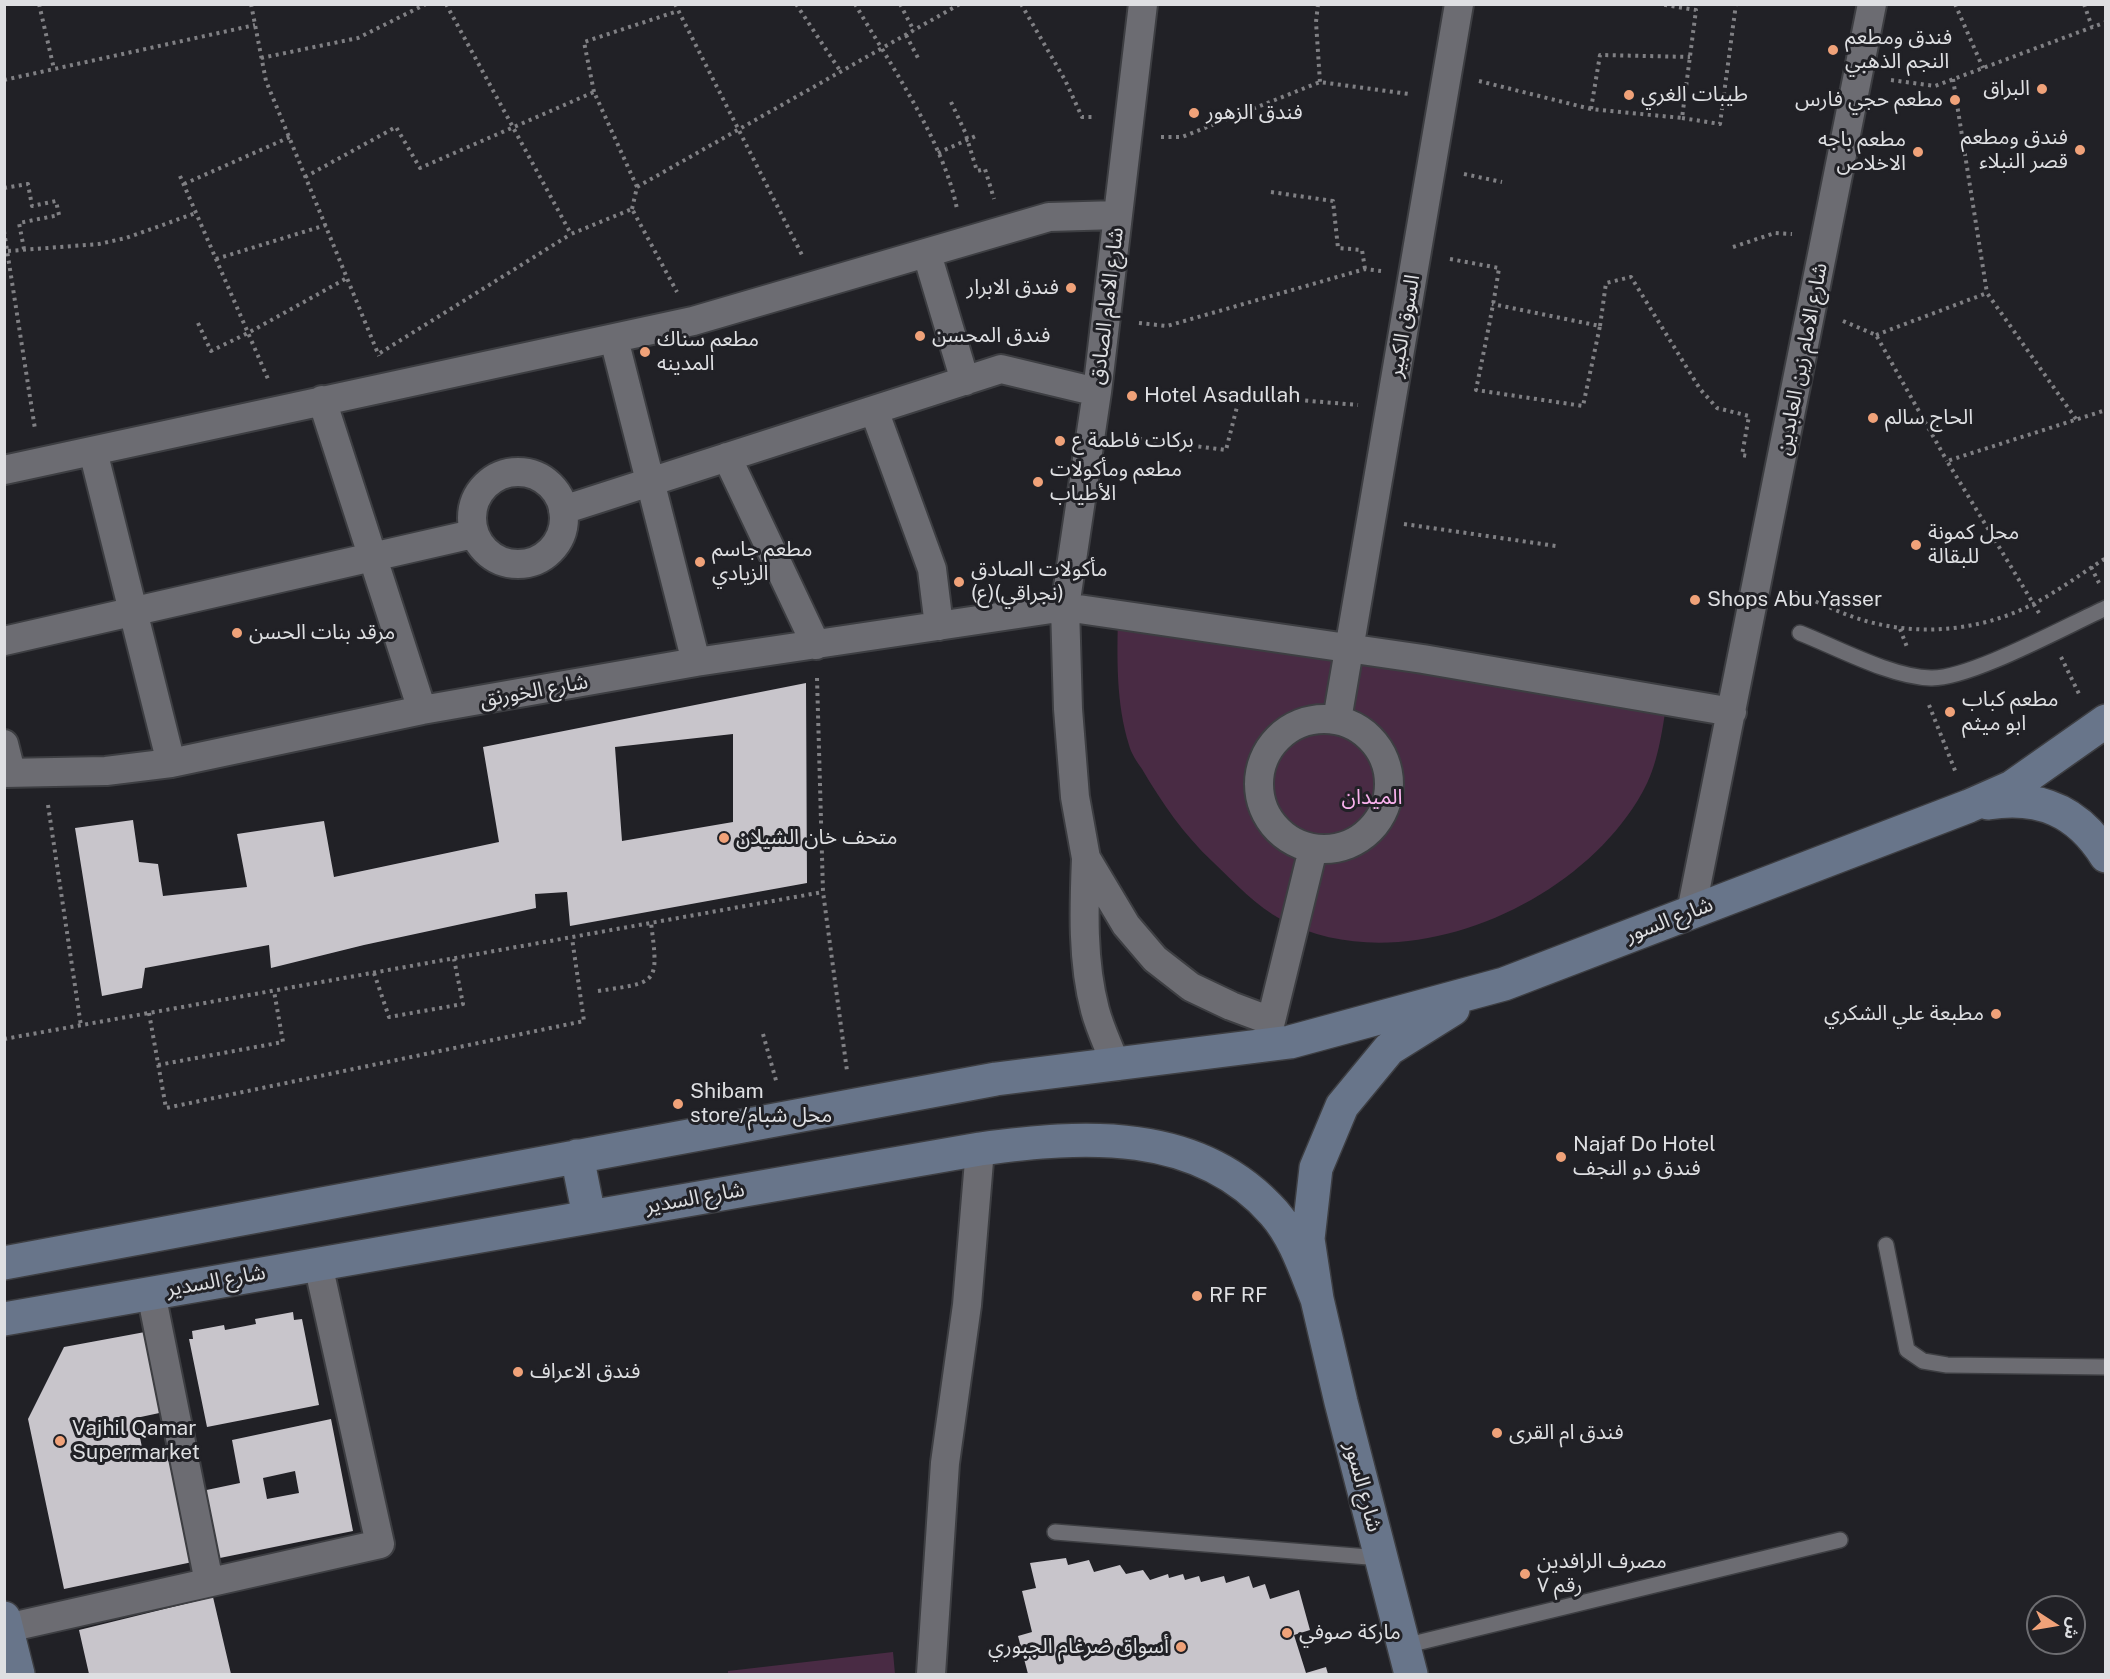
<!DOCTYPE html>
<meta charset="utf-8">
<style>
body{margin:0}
#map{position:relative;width:2110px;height:1679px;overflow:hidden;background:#212126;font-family:"Public Sans","Noto Sans Arabic",sans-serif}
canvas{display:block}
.frame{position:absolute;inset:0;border:6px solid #dedfe2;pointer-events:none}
.north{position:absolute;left:2026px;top:1595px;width:60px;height:60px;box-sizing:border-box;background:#212126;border:2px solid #6d6d71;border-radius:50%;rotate:102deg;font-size:16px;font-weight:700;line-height:24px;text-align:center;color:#dedfe2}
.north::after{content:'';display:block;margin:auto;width:21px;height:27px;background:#f0a279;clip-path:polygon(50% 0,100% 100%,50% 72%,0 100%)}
</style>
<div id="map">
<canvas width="2110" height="1679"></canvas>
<div class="frame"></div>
<div class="north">ش</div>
</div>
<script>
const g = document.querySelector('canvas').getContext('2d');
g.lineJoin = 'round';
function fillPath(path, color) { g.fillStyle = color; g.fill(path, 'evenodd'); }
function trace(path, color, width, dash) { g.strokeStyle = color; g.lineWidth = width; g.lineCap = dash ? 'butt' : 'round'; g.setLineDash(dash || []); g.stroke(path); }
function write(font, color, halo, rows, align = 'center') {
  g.font = font + ' "Public Sans","Noto Sans Arabic",sans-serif'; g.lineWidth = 6; g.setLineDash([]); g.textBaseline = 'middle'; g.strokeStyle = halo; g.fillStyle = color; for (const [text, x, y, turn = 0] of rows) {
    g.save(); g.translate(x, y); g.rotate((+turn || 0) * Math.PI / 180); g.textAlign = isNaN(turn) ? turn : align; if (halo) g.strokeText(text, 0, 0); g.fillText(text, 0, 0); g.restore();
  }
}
fillPath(new Path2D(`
 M1118,615l549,86c-5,30 -9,65 -25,92 -63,113 -240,190 -360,127 -25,-13 -48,-38 -69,-58 -29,-27 -51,-59 -71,-93 -5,-7 -11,-16 -13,-24 -13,-42 -12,-87 -11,-130z
 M893,1652l2,22h-167v-3z`), '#492b44');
fillPath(new Path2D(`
 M806,683l1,200 -237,43 -3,-34 -32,2 1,14 -172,37 -93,23 -2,-23 -124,23 -3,20 -40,8 -27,-168 58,-8 6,42 19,2 5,32 84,-9 -10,-53 87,-13 10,56 165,-35 -16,-95zM733,734v88l-111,19 -7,-94z
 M293,1312l1,8 8,-1 17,86 -112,22 -18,-88h4l-1,-8 32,-6 1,5 31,-6 -1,-5z
 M145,1332l19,80 -28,6 9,44 32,-9 25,107 -138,29 -36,-170 36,-72z
 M331,1419l22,112 -143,29 -13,-68 43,-9 -8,-43zM295,1471l4,22 -32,6 -4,-21z
 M1066,1558l2,7 21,-5 5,12 26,-7 6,9 17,-4 7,10 18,-6 1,4 14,-4 2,6 14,-4 2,6 23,-6 2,7 23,-7 4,12 12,-4 5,15 29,-9 11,40 -16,5 12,38 20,-6 2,7h-300l-10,-38 14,-4 -10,-41 14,-3 -6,-25z
 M213,1597l18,77h-142l-10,-44z`), '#c8c5cb');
const lane = new Path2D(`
 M1800,633c38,15 91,44 131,45 39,1 135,-52 175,-70
 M1886,1245l21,105 16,11 24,4 159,2
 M1055,1532l326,26
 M1404,1646l436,-106`);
const street = new Path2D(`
 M1143,4l-46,388 -32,215 3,102 7,88 11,61 40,67 29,34 36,28 40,19 40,15 42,-172
 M927,254l38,127
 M614,339l82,323
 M322,400l100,310
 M874,410l58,159 7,57
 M93,451l78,312
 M727,457l89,188
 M4,470l689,-149 356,-104 69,-2
 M472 518a46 46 0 1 1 92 0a46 46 0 1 1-92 0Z
 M563,510l438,-141 96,23
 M4,641l469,-107
 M1259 784a65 65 0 1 1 130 0a65 65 0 1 1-130 0Z
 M1337,720l122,-716
 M4,744l7,28
 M4,773l102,-2 65,-8 251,-53 274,-48 369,-55 358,52 309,53
 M1086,858c-2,50 -4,103 9,152 5,19 14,37 21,56
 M1691,912l181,-908
 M151,1293l58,289
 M7,1628l373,-84 -62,-280
 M931,1674l14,-211 22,-158 13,-156`);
const secondary = new Path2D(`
 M1988,803c52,-8 90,8 118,53
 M577,1156l12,60
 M4,1263l992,-184 294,-37 214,-58 465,-178 43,-19 94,-66
 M4,1319l976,-170c103,-14 218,-22 294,64 21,24 31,56 43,86
 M4,1618l14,56
 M1411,1674l-70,-272 -24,-103 -9,-60 8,-71 26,-62 47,-57 64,-40`);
trace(lane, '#3d3e42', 18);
trace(street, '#3d3e42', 32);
trace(secondary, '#3d3e42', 36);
trace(new Path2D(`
 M39,4l15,65
 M251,4l15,77 113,275
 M446,4l125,230 61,-25 45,83
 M675,4l127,251
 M796,4l45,68
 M855,4c35,60 89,138 102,205
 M900,4l14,27
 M1021,4l44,76 17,37h14
 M1318,4l-2,18 4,60
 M1955,4l28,64
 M2084,4l8,23
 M906,35l12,23
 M261,58l97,-20 68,-34
 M1953,79l34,214
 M4,80l251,-55
 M1891,80l44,6 171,-64
 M1479,81l112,28 91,9 14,-108 -37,-6
 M594,92l-10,-50 94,-31
 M951,102l14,30 12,39 8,-2 9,30
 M1591,109l9,-54 90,2
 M1682,118l38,6 16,-120
 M1161,137h21l138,-55 89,12
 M938,153l40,-18
 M1464,174l38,8
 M180,176l88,203
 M305,177l91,-50 24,41 174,-76 43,95 -5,22
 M184,184l106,-47
 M637,187l323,-183
 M4,188l24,-4 4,22 24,-5 3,14 -40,8 5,26
 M1271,192l62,9 5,47 24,2 3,19
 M4,231l31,198
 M1733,247l42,-14 17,1
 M8,251l91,-7 27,-6 70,-25
 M216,259l110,-34
 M1450,259l49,9c-6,41 -15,82 -23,122l107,16 17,-80 -108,-22
 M1843,321l33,14 71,126
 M198,323l13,28 37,-18 99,-55
 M1139,323l28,3 198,-57 16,2
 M1600,326l6,-43 25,-6 69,112 17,19 32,8 -7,39 6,1
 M1876,335l111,-42 89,126
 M380,353l191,-119
 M1124,437l102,13 14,-55 118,10
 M1404,524l152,22
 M2091,567l8,16
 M1788,590c29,11 60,28 90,34 53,12 110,4 157,-21 25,-13 47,-30 71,-45
 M2039,613l-92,-152 159,-51
 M1900,629l7,18
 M2061,657l19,39
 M817,678l6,214 24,179
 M1929,705l27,68
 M48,805l33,221
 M374,973l15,44 74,-13 -9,-45
 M598,991c60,-9 61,-6 53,-68
 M149,1013l17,95 418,-87 -12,-83
 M763,1034l14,50
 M4,1039l819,-147
 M158,1065l125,-23 -9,-51`), '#808084', 4, [3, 4.5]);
trace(lane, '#6c6c72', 15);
trace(street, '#6c6c72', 28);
trace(secondary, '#68758a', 33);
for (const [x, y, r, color] of [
 [1833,50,6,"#f0a279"],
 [2042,89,6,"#f0a279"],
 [1629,95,6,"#f0a279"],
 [1955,100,6,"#f0a279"],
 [1194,113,6,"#f0a279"],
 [2080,150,6,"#f0a279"],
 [1918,152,6,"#f0a279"],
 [1071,288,6,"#f0a279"],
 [920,336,6,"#f0a279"],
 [645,352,6,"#f0a279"],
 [1132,396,6,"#f0a279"],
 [1873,418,6,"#f0a279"],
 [1060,441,6,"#f0a279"],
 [1038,482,6,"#f0a279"],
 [1916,545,6,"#f0a279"],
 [700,562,6,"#f0a279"],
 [959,582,6,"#f0a279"],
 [1695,600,6,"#f0a279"],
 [237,633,6,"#f0a279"],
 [1950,712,6,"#f0a279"],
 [724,838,6,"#f0a279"],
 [1996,1014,6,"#f0a279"],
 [678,1104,6,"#f0a279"],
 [1561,1157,6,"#f0a279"],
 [1197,1296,6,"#f0a279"],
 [518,1372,6,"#f0a279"],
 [1497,1433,6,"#f0a279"],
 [60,1441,6,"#f0a279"],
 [1525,1574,6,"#f0a279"],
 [1287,1633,6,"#f0a279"],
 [1181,1647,6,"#f0a279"]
]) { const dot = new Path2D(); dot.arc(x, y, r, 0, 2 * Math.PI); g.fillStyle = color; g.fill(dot); trace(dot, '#212126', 2); }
write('21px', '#dedfe2', '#212126', [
 ["فندق ومطعم",1845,38],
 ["النجم الذهبي",1845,62],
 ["البراق",2030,89,"right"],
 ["طيبات الغري",1641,95],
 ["مطعم حجي فارس",1943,100,"right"],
 ["فندق الزهور",1206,113],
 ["فندق ومطعم",2068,138,"right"],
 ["قصر النبلاء",2068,162,"right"],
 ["مطعم باجه",1906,140,"right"],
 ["الاخلاص",1906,164,"right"],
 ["فندق الابرار",1059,288,"right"],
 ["فندق المحسن",932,336],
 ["مطعم سناك",657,340],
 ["المدينه",657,364],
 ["Hotel Asadullah",1144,396],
 ["الحاج سالم",1885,418],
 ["بركات فاطمة ع",1072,441],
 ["مطعم ومأكولات",1050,470],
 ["الأطياب",1050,494],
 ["محل كمونة",1928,533],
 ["للبقالة",1928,557],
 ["مطعم جاسم",712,550],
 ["الزيادي",712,574],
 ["مأكولات الصادق",971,570],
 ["(ع)(نجراقي)",971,594],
 ["Shops Abu Yasser",1707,600],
 ["مرقد بنات الحسن",249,633],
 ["مطعم كباب",1962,700],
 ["ابو ميثم",1962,724],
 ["متحف خان الشيلان",736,838],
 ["مطبعة علي الشكري",1984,1014,"right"],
 ["Shibam",690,1092],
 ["store/محل شبام",690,1116],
 ["Najaf Do Hotel",1573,1145],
 ["فندق دو النجف",1573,1169],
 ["RF RF",1209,1296],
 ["فندق الاعراف",530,1372],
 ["Vajhil Qamar",72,1429],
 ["Supermarket",72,1453],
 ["فندق ام القرى",1509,1433],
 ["مصرف الرافدين",1537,1562],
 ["رقم ٧",1537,1586],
 ["ماركة صوفي",1299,1633],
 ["أسواق ضرغام الجبوري",1169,1647,"right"]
], 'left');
write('21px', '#dedfe2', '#212126', [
 ["شارع الامام الصادق",1107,306,-83],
 ["السوق الكبير",1404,326,-80],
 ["شارع الامام زين العابدين",1802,359,-79],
 ["شارع الخورنق",534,691,-10],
 ["شارع السور",1669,920,-21],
 ["شارع السدير",695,1198,-10],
 ["شارع السدير",216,1281,-10],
 ["شارع السور",1363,1487,75]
]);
write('21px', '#fab2ee', '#212126', [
 ["الميدان",1372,798]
]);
</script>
